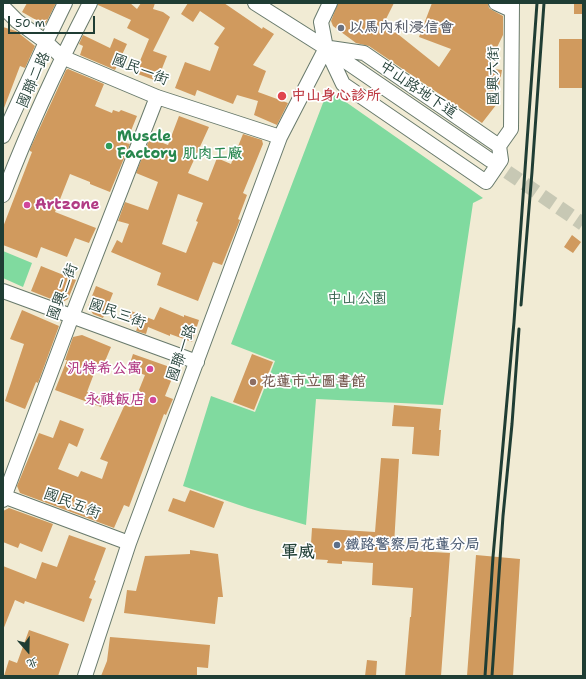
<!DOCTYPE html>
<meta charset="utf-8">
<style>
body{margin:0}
#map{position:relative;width:586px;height:679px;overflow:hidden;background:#f1ebd4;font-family:"Shantell Sans","LXGW WenKai TC",sans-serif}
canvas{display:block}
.frame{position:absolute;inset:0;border:4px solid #1f3d34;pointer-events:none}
.north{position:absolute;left:8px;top:631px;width:40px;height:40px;-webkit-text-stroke:3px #fff;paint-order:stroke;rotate:160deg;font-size:11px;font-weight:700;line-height:16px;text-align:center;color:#1f3d34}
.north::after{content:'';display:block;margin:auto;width:14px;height:18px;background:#1f3d34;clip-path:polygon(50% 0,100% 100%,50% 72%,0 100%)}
.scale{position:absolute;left:8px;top:16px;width:87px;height:18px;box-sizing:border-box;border:2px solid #1f3d34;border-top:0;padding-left:5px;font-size:12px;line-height:14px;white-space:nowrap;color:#1f3d34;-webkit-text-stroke:3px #fff;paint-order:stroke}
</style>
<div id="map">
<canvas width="586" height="679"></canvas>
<div class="frame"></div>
<div class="north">北</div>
<div class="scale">50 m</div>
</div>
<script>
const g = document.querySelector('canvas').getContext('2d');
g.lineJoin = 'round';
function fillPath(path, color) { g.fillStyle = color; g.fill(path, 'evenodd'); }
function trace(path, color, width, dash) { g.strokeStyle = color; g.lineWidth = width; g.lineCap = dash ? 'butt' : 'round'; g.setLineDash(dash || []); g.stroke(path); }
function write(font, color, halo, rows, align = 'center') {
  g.font = font + ' "Shantell Sans","LXGW WenKai TC",sans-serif'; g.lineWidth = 3.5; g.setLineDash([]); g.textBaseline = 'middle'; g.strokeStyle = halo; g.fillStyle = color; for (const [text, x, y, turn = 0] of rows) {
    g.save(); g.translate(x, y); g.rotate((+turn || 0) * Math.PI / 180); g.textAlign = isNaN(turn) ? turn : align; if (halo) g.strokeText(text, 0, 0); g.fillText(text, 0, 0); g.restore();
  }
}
fillPath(new Path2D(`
 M333,93l150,105 -10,5 -30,202 -127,-6 -10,126 -58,-17 -65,-22 28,-90 44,16 20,-51 -44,-17 95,-249z
 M3,251l29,12 -9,24 -20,-9z`), '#80da9f');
fillPath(new Path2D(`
 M27,3h29l-11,22 -23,-13z
 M98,3h32l7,6 4,-6h14l-2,6 10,3 7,5 -17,34 14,5 -10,25 -22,-8 14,-34 -22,-11 4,-8 -33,-15z
 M188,3h36l38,26 1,-2 11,7 -21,31 13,6 -8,21 30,11 -11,22 -23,-10 4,-14 -21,-6 -4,9 -36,-14 -2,6 -20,-8 10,-26 25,9 9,-24 -5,-3 11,-16 -25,-17 -7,11 -12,-8z
 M338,3h56l-10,20 55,44 12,-18 -32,-12 13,-34h56l1,5 3,2 11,6v19l-16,33 15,2 -3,17 1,3 -5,8 5,2 -18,23 -113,-77 -13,-3 -23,-17 -2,-5z
 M574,3h9v11h-9z
 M3,27l13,4 19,15 -10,22 -5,-2 -16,42z
 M83,35l27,13 4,-10 13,6 -12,26 -35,-15 3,-9 -4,-2z
 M559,39h24v49h-24z
 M68,69l36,15 -9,22 17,7 1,-3 6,2 2,-2 16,6 -11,27 4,1 -20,48 -20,-8v-2l-20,-8 -15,38 41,16 -7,15 -14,-5 -8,19 -26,-10 -4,11 -34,-13v-18l29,-75 -2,-1v-2l33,-72 3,-7z
 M179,116l30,11 -21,46 20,8 9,-23 14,6 12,-30 19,6 1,4 -20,49 4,2 -9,24 2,1 -18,45 -9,-3 -15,39 -41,-16 4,-12 -50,-21 6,-12 5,3 7,-19 -11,-3 7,-19 23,8 10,-28 -22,-9 14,-35 18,7zM178,194l25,9 -7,18 2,1 -12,31 -24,-9z
 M572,235l9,7 -8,11 -9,-6z
 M41,266l35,14 -8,19 -7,4 -30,-12z
 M96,286l17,7 -10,25 -10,-4 -5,-8z
 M160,307l24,10v-2l15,5 -7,22 -22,-8v2l-22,-9 -2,7 -10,-3 3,-8 -11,-5 3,-7 23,9z
 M22,310l37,16 -21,57 -2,-1 -11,27 -20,-8 19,-57 -14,-5z
 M82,335l29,12 -11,26 -5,-2 -8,21 17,7 -3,8 -46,-17 12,-30h-2l8,-23z
 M133,354l34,12 6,10 -8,20 8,3 -7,16 -2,-1 -35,93 -5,-2 -10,23 -94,-35 -3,-7 22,-53 14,5 7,-18 24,9 -7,18 -8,-4 -11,26 20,8 3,-6 21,8 6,-17 -8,-3 26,-57 7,3 12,-30 -17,-6z
 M252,354l21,8 -19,48 -21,-8z
 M394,405l47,4 -2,21h2l-2,26 -27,-2 2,-27 -22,-1z
 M381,458l18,1 -5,86 22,1 -1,5 35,2 -9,123h-36l5,-59h1l2,-29 -41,-3 1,-22 -31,-2v3l-15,-1 1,-3 -18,-1 2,-31 63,4z
 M190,490l34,12 -10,26 -46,-17 5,-13 12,4z
 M9,508l44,16 -11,28 -22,-9 -2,5 -15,-6v-31z
 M69,535l37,13 -12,32 2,1 -7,17 3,1 -8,23 -59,-21 -1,3 -9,-4 -12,30v-64l33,13 6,-17 15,5z
 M190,550l28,4 5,43h-5l-3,27 -91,-11 3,-23 9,1 9,-35 45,-2z
 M476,555l44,4 -7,117h-46z
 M29,630l40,14 -11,32h-54l5,-16 8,3z
 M110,637l100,8 -2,23 -11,-1v9h-96l6,-15z
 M367,660l10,1 -1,15h-11z`), '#d09a5e');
trace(new Path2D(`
 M490,160l93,64`), '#c7c8b4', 14, [14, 7]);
const minor = new Path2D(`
 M255,3l71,45 164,112
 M330,3l-9,19 5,26 17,36 143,98 15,-22 -2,-14
 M496,3l15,7
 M3,7l14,14 29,21 16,15 95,40 123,40
 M330,48l34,5 135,93
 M3,136l43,-94 19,-39
 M499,146l12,-17 1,-126
 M3,195c25,-66 55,-130 87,-192
 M3,291l194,71
 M3,496l126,47
 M3,500l69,-184 85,-219
 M85,676l44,-133 151,-406 46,-89`);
trace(minor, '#687a6c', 16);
trace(minor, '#fff', 14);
trace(new Path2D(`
 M521,305l11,-133 12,-169
 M485,676l8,-119 21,-235 23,-319
 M492,676l11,-160 9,-92 7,-95`), '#1f3d34', 3);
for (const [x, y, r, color] of [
 [341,28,4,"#6b7280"],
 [282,96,5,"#e0444e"],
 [109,146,4,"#2e9e5b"],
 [27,205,4,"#d1479c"],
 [150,369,4,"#d1479c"],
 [253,382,4,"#8d6e63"],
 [153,400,4,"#d1479c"],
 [337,545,4,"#5c6f8a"]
]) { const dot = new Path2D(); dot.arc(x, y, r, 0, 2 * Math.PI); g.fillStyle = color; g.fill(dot); trace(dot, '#fff', 1.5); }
write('bold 15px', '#5b616d', '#fff', [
 ["以馬內利浸信會",349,28]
], 'left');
write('15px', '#1f3d34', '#fff', [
 ["國民一街",140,70,22],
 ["國興六街",494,76,-90],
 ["國聯二路",34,80,-66],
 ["中山路地下道",418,90,34],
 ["國興二街",63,292,-69],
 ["國民三街",117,314,20],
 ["國聯一路",182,353,-70],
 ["國民五街",72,504,21]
]);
write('bold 15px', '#be3a42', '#fff', [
 ["中山身心診所",291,96]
], 'left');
write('bold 15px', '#27864d', '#fff', [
 ["Muscle",117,137],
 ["Factory 肌肉工廠",117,154]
], 'left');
write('bold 15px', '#b23c85', '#fff', [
 ["Artzone",35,205,"left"],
 ["汎特希公寓",142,369],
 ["永祺飯店",145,400]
], 'right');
write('15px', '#37644f', '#fff', [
 ["中山公園",357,299]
]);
write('bold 15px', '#785e54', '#fff', [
 ["花蓮市立圖書館",261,382]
], 'left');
write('bold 15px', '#4e5e75', '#fff', [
 ["鐵路警察局花蓮分局",345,545]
], 'left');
write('bold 17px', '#1f3d34', '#fff', [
 ["軍威",298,553]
]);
</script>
